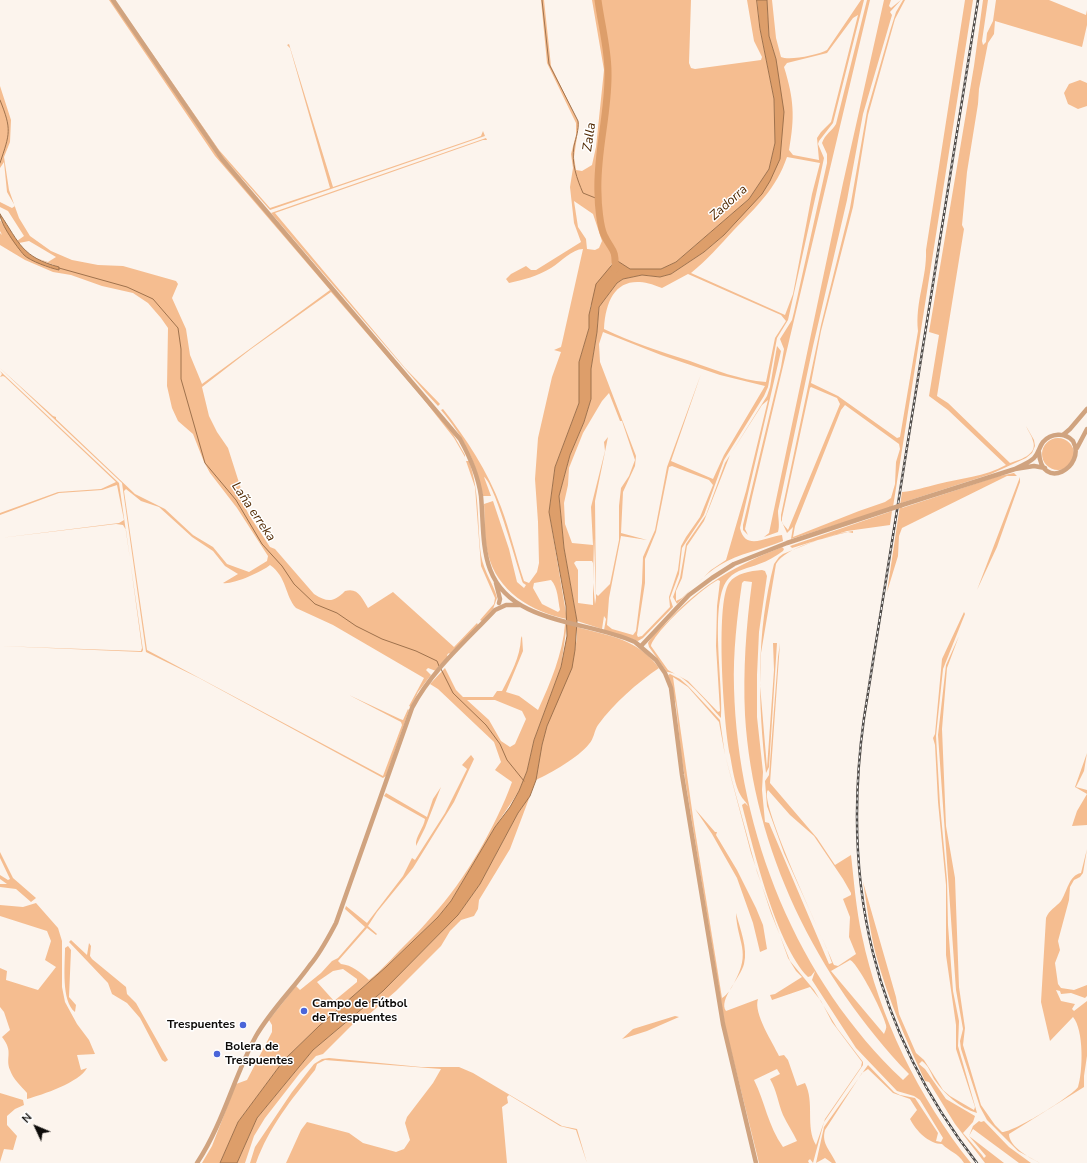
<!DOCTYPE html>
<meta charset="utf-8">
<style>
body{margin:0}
#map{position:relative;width:1087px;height:1163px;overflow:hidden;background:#fcf4ed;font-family:"Nunito Sans",sans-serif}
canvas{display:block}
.north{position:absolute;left:16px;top:1107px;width:40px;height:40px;-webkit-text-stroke:3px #fff;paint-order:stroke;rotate:314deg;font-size:11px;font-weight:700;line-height:16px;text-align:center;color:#0d0b09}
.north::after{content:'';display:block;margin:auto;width:14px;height:18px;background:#0d0b09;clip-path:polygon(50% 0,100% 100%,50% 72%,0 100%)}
</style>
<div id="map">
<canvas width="1087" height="1163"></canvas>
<div class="north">N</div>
</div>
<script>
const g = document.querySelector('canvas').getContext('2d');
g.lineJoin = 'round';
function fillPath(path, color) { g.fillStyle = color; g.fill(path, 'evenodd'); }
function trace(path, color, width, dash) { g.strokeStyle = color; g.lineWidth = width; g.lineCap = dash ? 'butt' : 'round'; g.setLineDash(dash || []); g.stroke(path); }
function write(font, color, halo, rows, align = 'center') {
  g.font = font + ' "Nunito Sans",sans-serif'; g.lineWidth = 3; g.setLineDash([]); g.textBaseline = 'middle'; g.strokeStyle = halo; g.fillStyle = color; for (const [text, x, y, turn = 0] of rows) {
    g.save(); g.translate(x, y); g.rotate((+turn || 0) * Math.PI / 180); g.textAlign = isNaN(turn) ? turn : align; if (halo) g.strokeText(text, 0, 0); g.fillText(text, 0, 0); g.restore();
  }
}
fillPath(new Path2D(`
 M109,0h2l106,155 208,243 28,36 12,21v2l-11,-19 -33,-42 -90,-104 -80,57 -49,38 7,29 8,16 11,16 14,44v9l7,14 21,32 5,2 39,45c14,9 20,8 31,-3 13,-4 17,7 23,17l25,-16 61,55 23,-24 1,2 -27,30 -2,-2 -2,2 1,2 -12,14 -8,-3 -2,2 5,5 -13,17 -7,15 -2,-1 15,-28 -91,-53 -37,-17c-11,-12 -9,-31 -26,-43 -8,7 -38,20 -47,18l15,-9 -13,-8 -12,-15 -21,-14 -33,-30 -18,-6 -15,-12 -2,2 23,159 236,126 19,-51 -1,-3 -52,-27 51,24 3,1 5,-11 1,1 -23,66 -3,2 -184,-100 -53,-26 -24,-169 -122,-115 53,48 3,1v2l79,75 30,15 28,26 20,12 14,17 22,8 18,-11 1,-5 -31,-48 -27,-35 -6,-11 -11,-28 -15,-13 -6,-13 -5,-22 1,-58 -7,-10 -13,-15 -15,-10 -31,-7 -31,-11 -18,-3 -28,-12 -25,-15v-12l2,2 -2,-4v-11l24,35 21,11 14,4v-3l-26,-10 15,5 8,-5 -27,-16 -10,2 -2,-2 7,-5 -16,-25 -8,-4v-5l12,6 3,-2 -8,-14 -3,-30 -4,6v-82l11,34 -1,22 -6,15 5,33 10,28 11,18 21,15 21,9 26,5 25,1 53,15 2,3 -6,14 14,31 4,26 12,29 128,-94 -115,-134z
 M115,0l104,150 51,58 60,-20 -40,-140 -3,-3 2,-1 44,143 143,-49 5,-2 2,-5 2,5 -215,74 -47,-53z
 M541,0h3l7,66 28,57 -5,34 2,13 6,1 10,-6 4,-18 8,-77 -12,-70h99l-2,63 2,5 4,1 66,-9 1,-3 -8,-16 -7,-41h10l3,29 14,70 1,44 -6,26 -20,30 -73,63 -15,7h-32l-13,-9 -4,3 -22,44 -1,21 -10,34 1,29 -1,12 -24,64 -6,45 18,107c-36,-7 -70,-28 -79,-65 -4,-16 -3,-33 -4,-50l9,-3 16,48 8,33 7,6 2,-3 -3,-2c-6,-17 -28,-99 -39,-106l7,19h-8c-8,-37 -18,-57 -42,-86l2,-1c23,29 45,63 58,98 9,24 15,50 23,74l5,2 8,-11 2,-9 -1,-41 -3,-43 3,-41 14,-61 9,-25 -7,-2 7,-3 1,-4 21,-94c-11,0 -22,13 -32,19 -13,8 -28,12 -42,15l-3,-4 5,-5 15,-8 5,4h5l45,-28 -7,-19 -4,-36 3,-19 -2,-14 5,-19v-12l-29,-60zM574,201l19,13 9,27 -3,7 -4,2 -8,-1 -1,-10 -8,-12zM551,580c7,7 7,21 9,30l-2,2 -16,-8 -9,-16 1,-5z
 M767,0h5l4,38 5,19c8,4 37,-2 46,-7l34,-50h3l-31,123 -14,18 -1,3 6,14 -3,14 -33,148 -11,18 -9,49 -4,9 -40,64 -20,55 -22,33 -3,26 -9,24 3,9 -30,31 -5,3 -34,-11 2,-11 -2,-3 -2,13 -25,-8 -13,-73 -5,-52 11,-41 14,-33 7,-23v-30l6,-37 2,-25 18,-24 6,-4 19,-4 18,2 11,-3 33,-22 20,-17 17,-20 39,-56 -4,-100 -7,-23zM858,15l-27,107 -10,10 -4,6 2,22 -26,-5 -4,-5c6,-33 5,-51 -5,-83l3,-4 40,-10 26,-35zM787,157l33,6 -8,31 -19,100 -8,21 -94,-42c16,-13 29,-28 42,-42 23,-24 43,-42 54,-74zM688,274l93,41 5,6 -11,17 -9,44c-26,-2 -51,-12 -76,-21 -29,-9 -59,-19 -86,-32 2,-38 19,-58 58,-41zM603,332l58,23 59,20 45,11 -41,69 -11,24 -42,-18 30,-87 -34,93 -12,63 -12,27 -1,26 -6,48 -3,4 -21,-6 -5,-4 2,-27 12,-62 26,4 -26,-7 2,-41 12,-26 1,-10 -36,-94 -1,-18zM609,393l11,28h2l13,39 -6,16 -8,12 -2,18v34l-9,44 -12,12 -2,-2 -1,-93 13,-64 -4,5 1,9 -14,56 2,38 -21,-2 -7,-19 -1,-21 4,-18 1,-17 14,-35 19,-32zM672,466l37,14 4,5 -13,32 -14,20 -5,9 -3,24 -9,27 1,10 -28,29 -4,1 -1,-2 8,-52v-24l11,-27 13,-65zM594,538l2,60 -1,6 -2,-21zM576,561h16l1,2v42l-15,-2v-33l-4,-7z
 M867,0h3l-118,497 -7,32 3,6 -5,-5v-5l38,-158 3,-18 -4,-10 12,-19 2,-8 33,-149v-9l-5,-11c3,-9 10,-12 14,-19z
 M884,0h7l-2,6 2,2 10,-8 -11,12 2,3 -29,99 -16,86 -34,146 -35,165c0,6 2,15 0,21l-14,5 5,-4 74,-350z
 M903,0h2l-10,19 -27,96 -15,92 -32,124 -10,52 27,13 59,42 3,-1 18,-106c-3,-29 9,-53 8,-81l39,-250h8l-80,507 -102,32 2,-12 -6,6 -6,-13v-5l40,-190 29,-117 17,-97 23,-80 6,-19zM811,387l26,11 3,6 -52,126 -6,-7v-5l28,-130zM845,405l54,39 1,5 -4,13 -1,22 -4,14 -6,4 -26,9 -66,26 2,-11 46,-116z
 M983,0h5l-6,41 1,4 3,-3 1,-9 6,-12 3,-21h53l37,15 1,-5v15l-5,22 -87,-26 -1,13 -6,9 -9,46 -1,15 -11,68 -5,53 2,4 -27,167 11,7 62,60c9,-3 28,-8 23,-22 -1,-5 -5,-10 -7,-15l8,14 1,6 -3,7 -6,5 -35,16 -90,29 1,5 97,-32 15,-3 3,3h-10l-105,52 -3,8 -1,20 -11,36 15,-100c13,-1 23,-5 36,-8 23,-6 46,-7 68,-19l-58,-55 -19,-14 10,-61 -10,-3 45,-266z
 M1080,80l7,3v23l-9,3 -10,-5 -4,-11 5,-9z
 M486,138l1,2h-4l-208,73 130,155 35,36 -2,2 -12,-13 -155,-180z
 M777,346l4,5 -41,177c5,24 28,8 42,7l1,6c-21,9 -44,12 -63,24 -17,10 -30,26 -43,39l-4,-7 7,-19 6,-34 20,-29 19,-52 42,-67 3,-9zM768,400l-22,91 -20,69 -15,10 -29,28 -6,3v-10l6,-13 5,-32 17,-25 26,-66 32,-50z
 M0,371l119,112 24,167 -1,2 -142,-6 139,5h2l1,-3 -16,-118 -3,-5 -7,-1 -116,14 119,-15 5,-3 -7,-35 -15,5 -43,3 -59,22v-2l58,-21 43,-3 15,-7 -111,-105 -2,-1 -3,1 2,-3z
 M1042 454a16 16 0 1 1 32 0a16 16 0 1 1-32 0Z
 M466,461h3c11,31 8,62 12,94 3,18 13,29 16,43l-4,11 -11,12 -2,-1 14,-16 1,-6 -14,-32 -6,-79z
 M1020,477v5l-23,65 -20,43z
 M892,511l-2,14 -43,6 -55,17 -2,-2z
 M853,531v2l-5,-1c-19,5 -63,15 -72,32l-15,89 -1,32 7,83 7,-98 -1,-27h4l-8,124 -3,6c-8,-69 -10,-141 8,-209l5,-7 4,-3c23,-9 46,-20 70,-23z
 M782,547l2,2 -1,2c-7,5 -15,10 -24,13 -10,4 -23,6 -30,14 -21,21 -5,110 -8,140 -11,-12 -38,-47 -54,-46l-18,-25 -1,-4c5,-9 14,-16 21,-23 33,-36 68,-55 113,-73zM718,580l2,1 -3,25 -1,40 4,65 -2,1 -30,-31 -20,-11 -17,-24c4,-15 52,-59 67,-66z
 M762,570l3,1 2,5 -8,56 -2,43v42l6,55 -1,18 3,32 4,1 60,141 3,-1 -5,-14 -43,-96 -17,-47 -2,-25 4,-6 9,-118 2,-14 -10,140 47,55 18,27 16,-10c3,26 5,54 11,81 17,81 57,162 109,227h-7c-7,-11 -14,-11 -22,-19 -13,0 -26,-13 -32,-25l7,-9 -7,-11 -17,-6 -25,-24 -6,4 -37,57c-4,14 6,21 11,33h-4l-7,-5 -9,5 8,-36 44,-62 26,27 6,3 15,3 23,35 -2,8 5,1 2,-4 -23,-38 -6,-4 -17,-5 -41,-43 -44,-68 3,-9 -4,5 -3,1c-32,-33 -54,-126 -66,-172l3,-2 3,3c-2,-5 -5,-6 -7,-10 -6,-9 -9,-30 -11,-41 -6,-27 -15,-151 -1,-172 7,-10 21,-12 33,-13zM744,581l8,1c-6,45 -9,88 -7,133 8,135 72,263 164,359l-6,6c-106,-100 -165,-247 -169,-392 -1,-36 3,-70 8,-105zM768,790l22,25 24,21 29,43 8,14v2l-8,4 7,18 -1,20 7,17 -18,12 -4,-1c-8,-21 -77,-165 -66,-175zM850,960c8,3 34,54 36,65 1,3 -1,6 -2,9l-53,-63z
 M964,612l1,2 -22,55 -7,67 4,69 7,75 1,45 5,66 6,30 -1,25 19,67c-17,-5 -33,-19 -43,-34 -3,-6 -6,-14 -12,-18l-3,3 6,5 21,30 29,17 -2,6 -10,11 19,22 2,3 2,-2 -17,-20 4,-10 6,-5 2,1 3,-1 25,26 22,16h-12l-46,-34 -4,7 35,27h-19l-30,-39 -26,-42 -4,-1c-19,-41 -37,-82 -49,-126 -6,-23 -9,-49 -13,-73l33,115 3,17 17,39 8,7 19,30 7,6 24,14 1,-3 -19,-58v-24l-10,-70v-70l-8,-83 -3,-57 -2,-7 2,-4 7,-75z
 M565,624h2l-6,43 -27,73 -7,31 -8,20 -24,36 -44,74 -13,16 -52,50 -67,59 -35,34 -46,62 -18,41h-18l10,-17 24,-62 11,-4 25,-48v-7l-3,-5 27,-34 4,4 21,-17 11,-12 6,-3 27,-31 -20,-18 1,-3 21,17 36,-47 9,-18 3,2 30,-47 22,-44 -5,-4 9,-10 3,4 -20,43 -41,66 -36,44 -9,14 9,8 -1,1 -9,-7 -29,33 3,3c11,1 19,8 28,16 13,-10 23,-22 35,-34 10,-10 20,-20 29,-31 31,-33 64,-91 79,-133l-17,-12 6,-8 -7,-20 -56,-53 -8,-5 15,-16 11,22 7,7h30l4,-6h5c9,-18 18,-33 19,-53l1,-2 1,15 -17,41 13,4 19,14c12,-26 25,-57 27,-86zM467,700h28l27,11 4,8 -11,25 -5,3 -9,-6 -12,-21zM343,969l14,10v3l-23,19 -17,-19 16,-11z
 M577,627c33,9 61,12 82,41 -22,15 -45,35 -61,57 -4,6 -4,14 -9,19 -10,13 -38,29 -53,36 3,-18 5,-36 11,-54 12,-34 31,-63 30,-99z
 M959,636l-12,32 -5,61 4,97 9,52 4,109 6,41 -2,17 18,60 14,20 7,7c11,1 70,-36 76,-45 5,-16 6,-57 -5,-70l-23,24 -9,-39 5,-84c3,-8 10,-11 15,-17 6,-9 8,-26 20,-28l6,-24 -4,24 -3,4 -6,3 -4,7 -1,13 -11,41 2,9 -5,13 3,21 3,4 13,2 13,-5v11l-2,2 -14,-5 -10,1 -1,-3 -4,-1 5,11 14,3 -3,5 2,2 13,-10v55l-3,20v11l-75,47c0,13 21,24 31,29l-22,-12 -31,-31 -7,-13 -19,-58 -1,-8 3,-12 -7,-39 -18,-255 8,-70z
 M670,674l10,5 8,7 32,34 5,35 26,98 20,60 19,48 24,29 23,38 26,34v3l-39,57 -11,41 -3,-4 -2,2 1,2h-50l-34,-137 -44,-272 -5,-49 -8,-30zM673,677l15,10 31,35 6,33 32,117 31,86 8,13 6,6 -27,17 -5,1 2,5 38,-13 11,14 11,21 30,40 -1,5 -36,52 -9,26c-11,-18 -1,-43 -11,-62l-8,3 -9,-26 -4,-5 -5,1c-6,-13 -26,-43 -21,-57l-32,12c-8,-11 15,-34 18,-47 4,-16 -4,-35 -8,-51 1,30 16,38 -2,70 -3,6 -7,12 -12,15l-28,-174zM777,1069l3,5 -10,5c7,12 8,24 13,36 4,9 10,17 14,26l-14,6c-15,-21 -18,-45 -29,-67z
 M1087,753l-3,18 -8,16 11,3v4l-12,-7z
 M441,787l-16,41 -9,18c-1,-10 8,-18 9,-27l-41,-23 2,-3 41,24 6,-18z
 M1087,794v31l-15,1 5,-15z
 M530,796l-20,53 -31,51 -1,9 -4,7 -13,4 -11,11 -9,15 -45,45 -29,25 -13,7 -31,31 -7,2 -16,17 -35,45 -11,18 -9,27h-8l20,-45 56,-68 70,-59 75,-76 22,-31 38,-71z
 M695,809l20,23h2l-1,3 21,35 19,38 7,17 4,24 -7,3 -7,-29 -16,-45 -25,-44z
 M0,852l13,26 23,20 -5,4 -15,-13 -16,-2v-3h7l-7,-5v-4l8,5 2,-1 -10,-21z
 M36,903l22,25 4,13v46l3,15 12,22 12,16 6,14 -18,1 4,15 6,-2c-7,14 -45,27 -60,31v-6c-6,-7 -14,-14 -17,-23 -5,-13 4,-18 -8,-33l8,-7 -6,-18 -4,-5v-39l7,3 -1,9 32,10 18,-23 -11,-7 6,-19 -4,-10 -47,-15v-11l23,2z
 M71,940l16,15 2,-12 2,3 -1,10 2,3 34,28 1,7 9,9 32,57 -3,2 -3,-2 -22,-42 -13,-15 -15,-9 -4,-11 -39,-41z
 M68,946l3,4 -2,47 7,8 -1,7c-14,-11 -10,-47 -10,-64z
 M675,1016l4,1 -32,14 -25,8 11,-10z
 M329,1058l92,9h38l14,6 89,53 15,3 10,34 -11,-33 -16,-4 -51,-31 -2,2 1,6 -6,4 5,56h-221l15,-33 6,-8 42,11 14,10 33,9 8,-3 6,-9 -5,-17 2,-6 26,-34 8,-14 -116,-9 -8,4 -2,6c-24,30 -46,57 -59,93h-6l5,-16 37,-55 22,-28 8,-5z
 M0,1093l23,7 1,5 -9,4 -8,7v9l10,11 -4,14 -9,-1 -4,13z`), '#f5bd90');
const water = new Path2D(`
 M757,0h10l2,36 7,23 8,53 -4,47 -10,22 -8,13 -38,41 -20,17 -33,22 -11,3 -18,-2 -19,4 -6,4 -18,24 -2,25 -6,37v30l-7,23 -14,33 -11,41 5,52 13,73 -2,29 -3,18 -25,58 -5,19 -6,35 -6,16 -12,17 -38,71 -22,31 -75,76 -70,59 -56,68 -20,45h-17l18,-41 46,-62 35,-34 67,-59 52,-50 13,-16 44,-74 15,-20 9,-16 8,-20 7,-31 27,-73 6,-31 -1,-30 -17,-94 6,-45 24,-64v-41l10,-34v-13l7,-31 20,-24 14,9h31l15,-7 73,-63 20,-30 6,-26 -1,-44 -14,-70z
 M0,214c20,30 22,43 59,53v3c-9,-2 -29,-9 -35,-15 -7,-8 -24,-31 -24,-41z`);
fillPath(water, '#dd9e6a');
trace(water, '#9f724d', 1);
trace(new Path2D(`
 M542,0l7,64 29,57c1,9 -2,16 -4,25 -3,17 3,33 9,47l15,6
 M0,100c12,30 10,33 0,63
 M59,268l68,19 26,12 25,29 3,21v30l24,84 31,37 26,44 20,22 12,18 21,20 22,9 19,13 26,13 34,12 21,10 2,5
 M441,669l12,24 33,32 14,19 7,16 17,21`), '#9f724d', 1);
trace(new Path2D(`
 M598,0c3,23 10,49 10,72 1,41 -12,81 -10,121 0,11 2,33 6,42 8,17 12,12 11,34`), '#dd9e6a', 7);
trace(new Path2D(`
 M113,0l109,159 238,280c10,18 18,36 21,57 4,45 -3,89 47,113 33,16 73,18 107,33l21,18 9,13 6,15 11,87 41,249 33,139
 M1063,435l7,-6 17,-20
 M1077,448l10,-19
 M1015,469c7,-4 14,-6 19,-11 5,-5 5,-11 9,-16 8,-9 22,-10 30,-1 14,26 -32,52 -34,11
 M902,505l113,-36 19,-3 11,2
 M496,583l4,16 -1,4
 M641,646l48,-51 23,-17 22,-14 53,-21 103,-34
 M197,1163c26,-39 37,-87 59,-127 15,-26 37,-47 54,-71 11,-13 18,-27 26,-42l76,-215c20,-38 54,-67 83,-98l11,-5h13`), '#d0a37f', 4.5);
const rail = new Path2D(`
 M977,1163c-104,-133 -136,-280 -113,-445l114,-718`);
trace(rail, '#4f4b48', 2.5);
trace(rail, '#fff', 1, [3]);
trace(new Path2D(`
 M890,509l12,-4`), '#d0a37f', 4.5);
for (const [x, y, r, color] of [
 [304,1011,4,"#4a65d9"],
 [243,1025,4,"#4a65d9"],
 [217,1054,4,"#4a65d9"]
]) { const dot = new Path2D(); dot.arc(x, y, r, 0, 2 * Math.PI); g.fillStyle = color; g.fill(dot); trace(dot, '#fff', 1.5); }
write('bold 12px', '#0d0b09', '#fff', [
 ["Campo de Fútbol",312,1004],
 ["de Trespuentes",312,1018],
 ["Trespuentes",235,1025,"right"],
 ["Bolera de",225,1047],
 ["Trespuentes",225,1061]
], 'left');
write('italic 13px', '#502800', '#fff', [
 ["Zalla",590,137,-82],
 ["Zadorra",729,203,-42],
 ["Laña erreka",253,512,56]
]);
</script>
